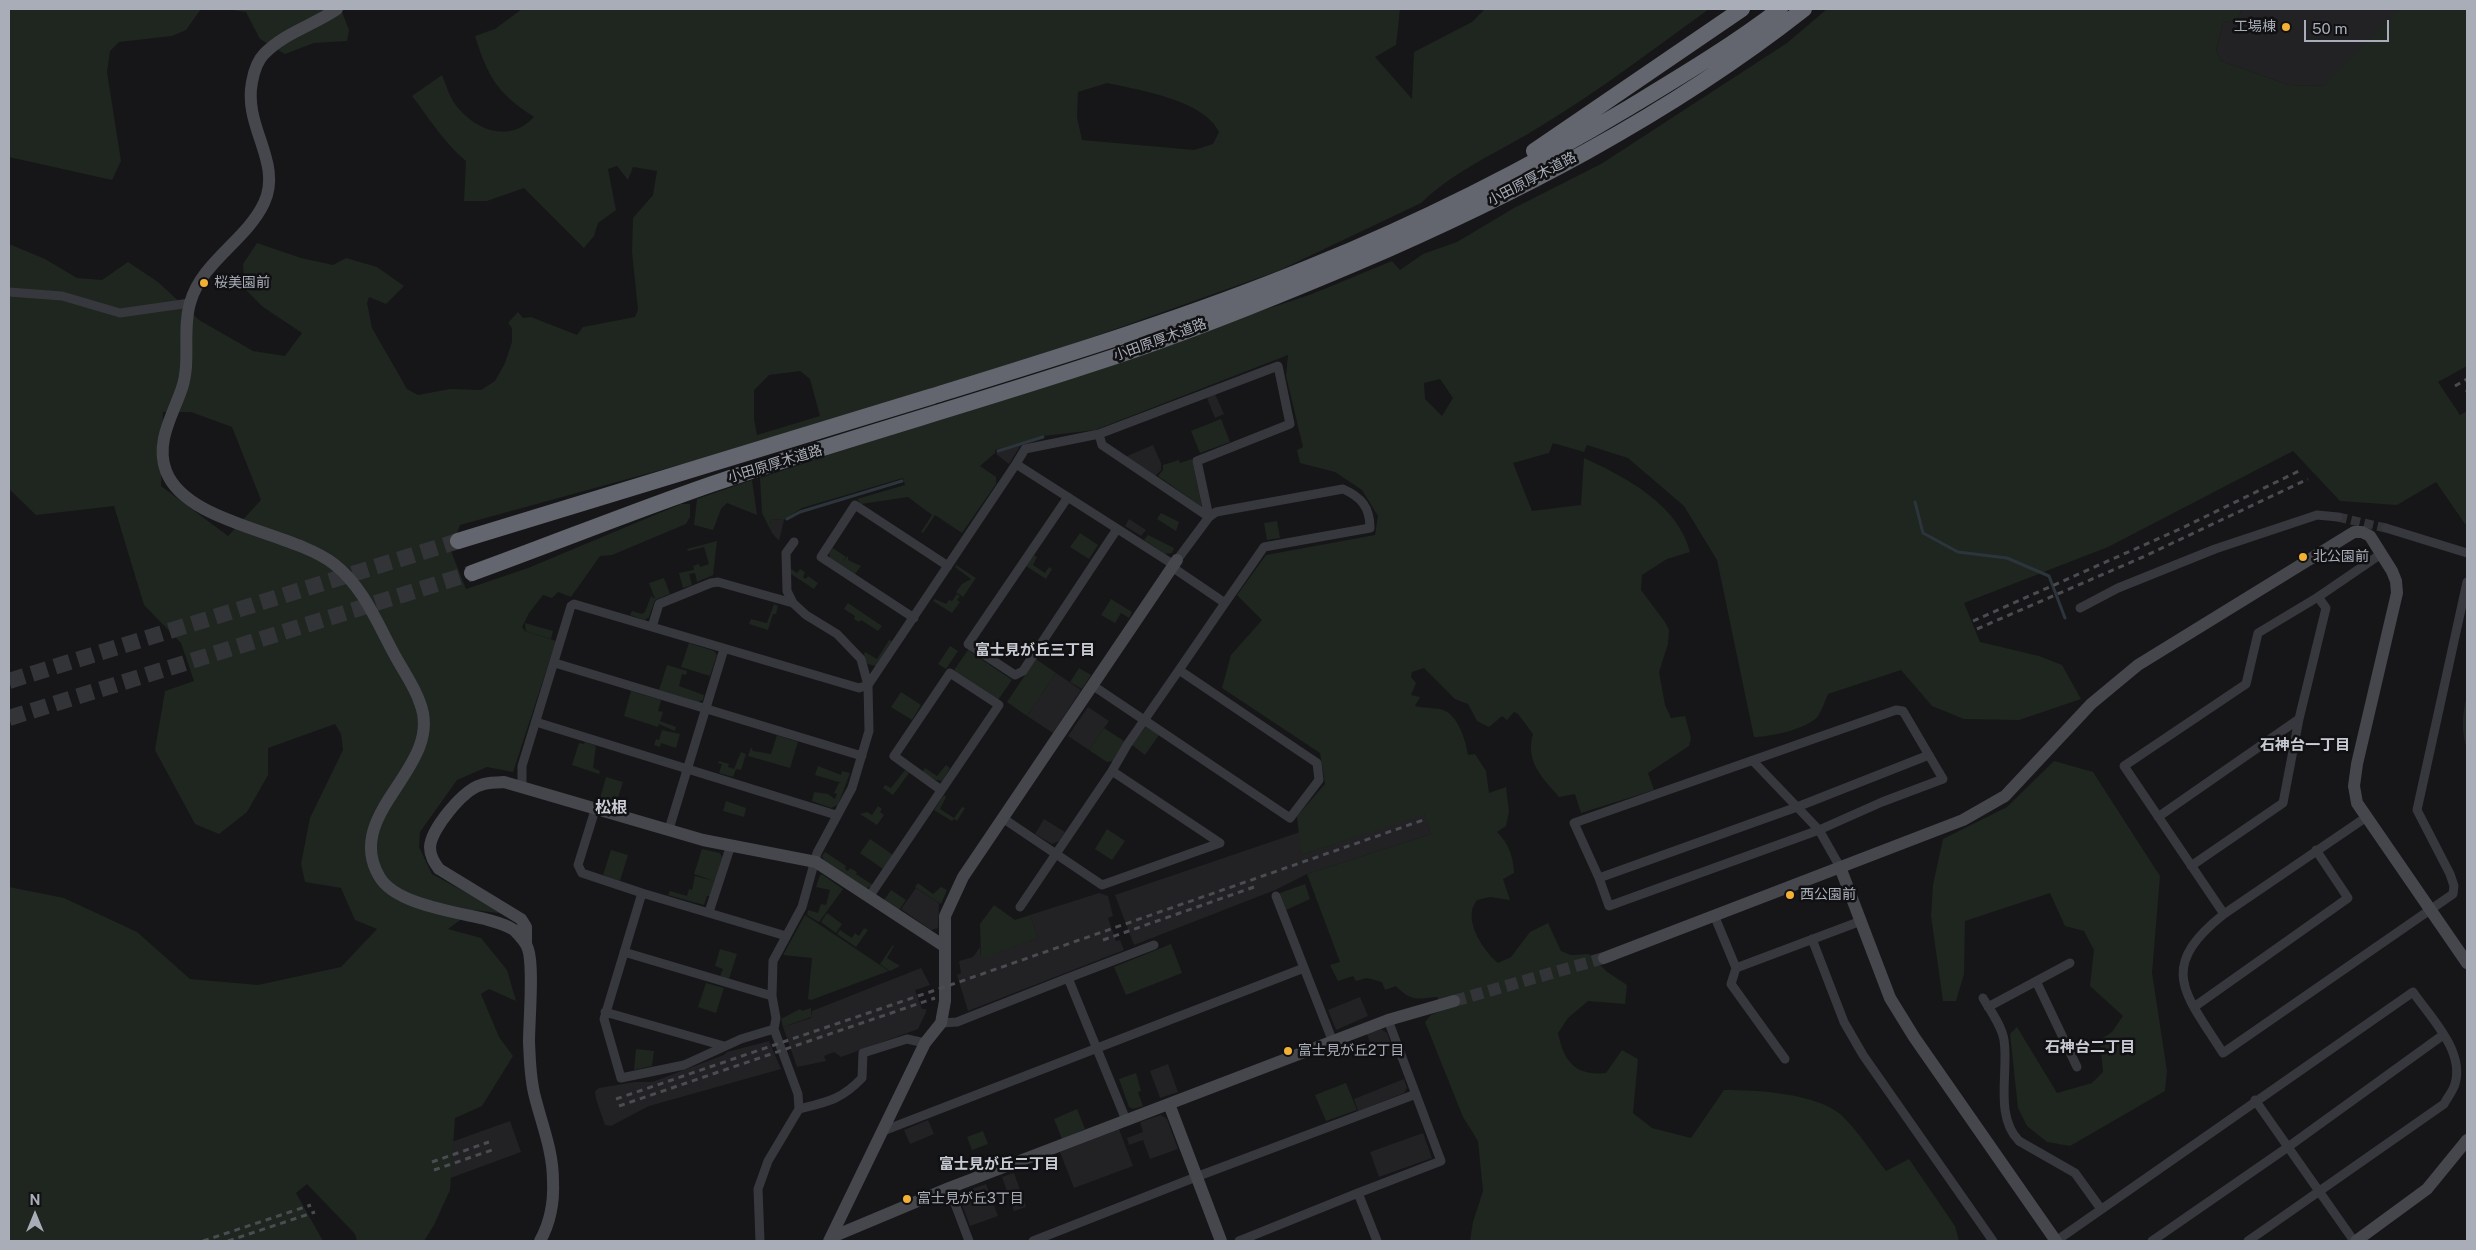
<!DOCTYPE html>
<meta charset="utf-8">
<style>
body{margin:0}
#map{position:relative;width:2476px;height:1250px;overflow:hidden;background:#161618;font-family:"Public Sans",sans-serif}
canvas{display:block}
.frame{position:absolute;inset:0;border:10px solid #a8adb8;pointer-events:none}
.north{position:absolute;left:10px;top:1190px;width:50px;height:50px;-webkit-text-stroke:4px #111113;paint-order:stroke;rotate:0deg;font-size:14px;font-weight:700;line-height:20px;text-align:center;color:#a8adb8}
.north::after{content:'';display:block;margin:auto;width:18px;height:22px;background:#a8adb8;clip-path:polygon(50% 0,100% 100%,50% 72%,0 100%)}
.scale{position:absolute;left:2304px;top:20px;width:85px;height:22px;box-sizing:border-box;border:2px solid #a8adb8;border-top:0;padding-left:6px;font-size:15px;line-height:18px;white-space:nowrap;color:#a8adb8;-webkit-text-stroke:4px #111113;paint-order:stroke}
</style>
<div id="map">
<canvas width="2476" height="1250"></canvas>
<div class="frame"></div>
<div class="north">N</div>
<div class="scale">50 m</div>
</div>
<script>
const g = document.querySelector('canvas').getContext('2d');
g.lineJoin = 'round';
function fillPath(path, color) { g.fillStyle = color; g.fill(path, 'evenodd'); }
function trace(path, color, width, dash) { g.strokeStyle = color; g.lineWidth = width; g.lineCap = dash ? 'butt' : 'round'; g.setLineDash(dash || []); g.stroke(path); }
function write(font, color, halo, rows, align = 'center') {
  g.font = font + ' "Public Sans","Noto Sans JP",sans-serif'; g.lineWidth = 5; g.setLineDash([]); g.textBaseline = 'middle'; g.strokeStyle = halo; g.fillStyle = color; for (const [text, x, y, turn = 0] of rows) {
    g.save(); g.translate(x, y); g.rotate((+turn || 0) * Math.PI / 180); g.textAlign = isNaN(turn) ? turn : align; if (halo) g.strokeText(text, 0, 0); g.fillText(text, 0, 0); g.restore();
  }
}
fillPath(new Path2D(`
 M2242,9h176l-94,77 -35,-1 -68,-24 -5,-10 7,-29 14,-2z
 M1215,394l9,20 -9,4 -8,-20z
 M1153,445l8,18v7l-6,6 -30,-19z
 M1020,446l-11,18 -13,-10 1,-2z
 M770,519l14,1 -5,21 -7,-8z
 M1129,519l17,11 -5,6 -16,-10z
 M1056,673l25,17 -28,43 -26,-17z
 M1088,707l21,14 -20,29 -21,-14z
 M1424,813l7,21 -124,40 -32,16 -141,55 -19,-50 185,-63 1,23z
 M1044,819l21,13 -6,9 -7,3 -17,-10z
 M916,888l23,15 -1,25 -7,2 -30,-21z
 M1099,893l9,3 5,20 -5,2 8,23 4,-1 4,10 -156,61 -11,-36 4,-2 -2,-12 14,-4 7,-10 1,11 57,-20 -8,-23z
 M921,968l9,17 -15,5 7,19h4v3l-8,17 -77,28 -7,-5 -10,4 2,5 -29,6 -14,-40 28,-9 1,-7z
 M1360,997l8,19 -32,14 -8,-20z
 M1381,1029l6,4 4,11 -18,7 -6,-17z
 M769,1041l12,28 -132,37 -38,20 -6,-1 -9,-26 -1,-8 4,-3 36,-6h17l72,-27 3,-3z
 M1168,1064l10,28 -18,6 -10,-27z
 M1404,1079l3,9 -3,5 -46,18 -4,-12z
 M1161,1115l6,4 11,30 -28,10 -7,-19 -14,5 -2,-7 16,-6 -3,-10z
 M928,1120l6,14 -24,10 -6,-14z
 M510,1121l11,31 -95,35 -11,-32z
 M1119,1129l14,37 -59,22 -14,-36z
 M1423,1133l9,25 -53,19 -9,-25z
 M1014,1173l12,34 -12,4 -12,-34z
 M986,1184l12,32 -28,10 -12,-32z`), '#222225');
fillPath(new Path2D(`
 M9,9h192l-15,21 -14,6 -53,6 -9,9 -3,21 14,89 -9,19 -103,-23z
 M224,9h117l8,21 -2,11 -33,2 -29,11 -25,-15 -14,-27z
 M522,9h878l-4,36 -21,12 37,42 2,-47 58,-30 13,-13h224c-55,40 -109,81 -168,117 -40,25 -86,44 -120,77l-143,68 -224,80 -295,92 -299,82 -9,26 15,38 62,-21 153,-64h9v13l-4,7 -74,31 -12,1 -29,41 -13,-5 -6,6 -9,-3 -14,18 -7,14 3,4 31,10 -43,131 -26,-5 -30,13 -37,52 -1,15 13,27 74,40 -32,-4 -26,19 33,9 26,32 9,31 -27,-12 -8,5 18,43 14,19 -31,50 -27,12 -5,72 -16,35 -10,16h-67l-2,-7 -48,-50 -11,9 27,48h-314v-354l55,11 73,34 53,47 68,6 83,-18 36,-38 -22,-9 -14,-32 -36,-6 -4,-18 9,-46 33,-68 -2,-16 -6,-10 -67,24v27l-21,37 -28,22 -24,-10 -40,-74 10,-59 29,-10 -13,-38 -37,-38 -30,-99 -78,9 -27,-26v-245l36,15 32,19 25,2 26,-18 30,20 41,38 54,31 32,5 17,-23 -39,-26 -18,-18 -2,-25 14,-21 44,15 32,7 13,-7 31,9 27,19 -18,18 -17,-7 -2,6 5,25 35,61 11,6 32,-6 31,1 14,-9 10,-18 7,-21v-14l-4,-5 10,-11 5,6 8,-1 46,18 6,-8 52,-10 3,-7 -6,-58 1,-34 20,-23 4,-24 -24,-4 -5,13 -11,-14 -9,3 8,41 -18,13 -4,13 -10,12 -60,-60 -37,13h-23l2,-40c-22,-18 -37,-43 -54,-65l30,-21c4,9 7,21 13,29 19,26 54,40 79,13 -37,-24 -46,-40 -59,-81l20,-7zM1107,83c32,7 97,17 112,49l-6,12 -19,6 -112,-10 -5,-23 1,-25zM800,371l10,8 10,37 -63,19 -3,-16v-29l15,-15zM163,412h28l41,15 29,73 -33,36 -67,-50z
 M1827,9h415l-5,11 -14,2 -7,29 5,10 68,24 35,1 77,-77h66v357l-29,16 22,33 7,-4v113h-2l-29,-42 -39,23 -57,-4 -47,-50 -185,96 -144,56 16,39 59,14 23,9 19,34 -62,21 -55,-1 -32,-13 -31,-36 -73,24c-3,7 -6,16 -10,22 -10,13 -49,21 -64,21l-37,-177 -33,-54 -56,-48 -41,-13 -3,7 -31,-9 -4,10 -36,10 19,48 49,-6 3,-47c41,19 94,46 106,94l-23,7 -25,16 -1,15 24,32 4,8 -1,14 -9,28 6,33 6,13 14,-2 6,22 -2,8 -41,27 6,17 -73,23 -6,-19 -16,3c-17,-20 -34,-35 -26,-63l-15,-20 -4,-2 -7,8 -5,-4 -13,11 -12,-6 -9,-17 -13,-5 -31,-31 -12,4 -1,5 5,6 -5,12 9,2 -5,9c7,2 24,2 28,4 15,5 23,31 25,45l7,-1 11,17 3,22 17,-6 3,25 -3,14 -9,6c12,12 16,24 17,41l-11,6 7,21 -20,-3 -13,3c-2,3 -5,8 -5,11 -3,18 13,41 26,52l13,-6 19,-25 18,-9 13,28 10,4 18,-1 17,17 21,14 -2,19 -37,-3 -20,17 -10,15c6,28 16,43 48,40l16,-23 16,9 -5,54 19,15 39,10 33,-48c32,0 91,3 116,24 16,14 32,39 46,57l23,-12 46,67 4,15h-489l3,-19 10,-31 -5,-50 -15,-24 -38,-95 6,-7 12,-5 -6,-13c-21,2 -25,5 -41,-11l-11,4 -3,-8 -15,-4 -11,3 -3,-5 -15,5 -8,-16 10,-3 -33,-88 124,-40 -7,-20 -123,41 -4,-39 28,-32 -5,-31 -98,-65 9,-33 31,-35 -25,-25 29,-40 109,-20 3,-19 -16,-26 -27,-18 -35,-9 -3,-13 6,-3 -17,-71 2,-21 -193,75 -51,6 -49,14v3l-15,13 16,11v7l-34,49 -27,-18 -12,18 -2,-1 11,-17 -24,-18 -47,7 -4,-5 48,-14 -2,-7 -101,30 -18,12 -14,-1 2,14 -10,-20 -2,-35 552,-184 80,-33 8,9 23,-16 34,-12 57,-34 87,-44 186,-121zM1440,379l13,19 -11,18 -17,-17 -1,-16z
 M1221,419l9,23 -30,11 -9,-22z
 M1192,459l10,48 -44,-31 5,-6v-5l16,-5 1,3z
 M752,480l5,35 -30,-12 -6,6 -8,21 -19,-5 3,-26z
 M1161,513l18,9 -3,9 -19,-12z
 M1277,521l3,17 -13,2 -3,-17z
 M1080,533l18,12 -9,14 -19,-12z
 M1148,535l26,13 -2,5 -7,1 -21,-14z
 M717,541l-4,34 -16,7 -2,-9 -6,1 3,11 -9,3 -4,-15 15,-3 -1,-4 6,-2 1,3 9,-3 -5,-17 -16,4 -1,-2z
 M833,548l13,9 -3,4 5,-5v4l13,6 -6,8 -25,-16 -1,-5z
 M1034,555l3,2 -4,8 12,8 4,-6 3,2 -6,10 -20,-13z
 M956,565l20,13 -13,19 -7,-5 6,-8 9,-5 -16,-12z
 M790,568l7,5 3,-4 5,3 -2,5 3,2 2,-3 10,7 -4,6 -23,-15z
 M664,578l6,16 -15,6 -6,17 -4,3 -15,-5 2,-4 10,3 3,-2 6,-16 4,3 -6,-16z
 M957,594l3,2 -3,4 3,2 -8,11 -19,-12 2,-2 11,5 3,-4 3,1z
 M1111,599l21,13 -3,6 -8,-5 -6,10 -14,-8z
 M848,603l34,23 -4,5 -17,-11 -2,2 -5,-3 1,-3 -11,-7z
 M774,604l4,2 -2,8h-3l-5,16 -19,-6 2,-5 16,4z
 M525,623l28,8 -2,8 -25,-8z
 M982,639l9,6 2,-3 9,4 -8,11 -17,-11z
 M889,640l3,1 -16,25 -9,-2 -3,-10 1,-2 12,7z
 M689,643l25,8 3,4 -7,21 -29,-9z
 M950,646l8,5 -12,18 -8,-5z
 M968,650l44,30 -14,20 -44,-30z
 M1036,659l20,14 -29,43 -20,-14z
 M667,665l20,6 -1,4 -4,-1 -3,12 25,9 -1,5 -5,2 -39,-12z
 M1079,668l12,7 -9,14 -12,-7z
 M631,691l30,9 -3,11 5,1 -3,9 16,6 -1,4 -16,-7 -1,3 -34,-11z
 M901,692l20,13 -9,15 -21,-13z
 M2467,696v53c-6,-18 -5,-35 0,-53z
 M1146,726l13,9 -14,20 -13,-10z
 M1104,728l20,13 -11,20 -6,1 -18,-12z
 M662,730l18,4 -4,14 -15,-5 -1,4 -6,-2 2,-6 3,1z
 M777,735l21,7 -8,26 -42,-12 3,-9 2,4 18,3z
 M585,742l11,4 -3,22 7,3 -1,3 -27,-9 7,-22 5,1z
 M741,752l5,2 -5,16 -5,-1 -3,8 -14,-4 3,-9 -4,-1 1,-2 10,3 -1,3 6,2z
 M2054,761l39,11 67,104 -8,97 15,98 -2,20 -95,55 -23,-4 -20,-16 -9,-18 -8,-74 7,-7 40,66 35,-10 11,-11 -3,-32 12,-8 11,-16 -33,-30 4,-36 -10,-19 -19,-5 -15,-33 -85,28 -1,53 -8,27h-13l-12,-85 2,-31 10,-46 64,-32z
 M946,765l4,3 -8,13 -6,-1 -14,-8 3,-4 12,8z
 M818,766l23,9 1,-4 8,2 -12,32 -7,3 -19,-7 2,-9 14,2 7,5 2,-5 -3,-1 5,-10h3l-27,-8z
 M905,770l4,3 -16,22 -10,-7 2,-3 6,3z
 M606,777l17,5 -8,25 -16,-5z
 M944,795l2,2 -6,12 14,9 8,-11 3,1 -8,13 -3,-2 -2,2 -18,-11z
 M726,801l20,7 -2,9 -21,-6z
 M878,806l4,3 -2,3 4,3 -7,10 -17,-11 7,-2 5,3z
 M1107,829l18,12 -13,19 -17,-11z
 M870,839l23,16 -10,14 -23,-16z
 M702,849l18,4 2,4 -12,39h-3l-3,9 -36,-10 2,-4 17,5 2,-7 3,1 3,-14 19,5 -20,-7z
 M611,850l17,5 -8,26 -17,-6z
 M825,852l21,14 -1,3 3,2 2,-3 7,4 -1,2 17,11 -2,2 -5,1 -42,-28 -2,-4z
 M820,875h3l20,14 -24,33 -12,-7 1,-5 10,3 3,-9 5,1 4,-15 -14,-3z
 M918,883l15,11 8,-7 6,3 -6,14 -26,-17z
 M1305,884l5,15 -24,11 -6,-17z
 M891,890l15,10 -7,10 -15,-10z
 M994,905l21,15 15,-5 8,23 -57,21 -1,-35z
 M827,913l15,11 -6,9 -15,-11z
 M805,915l84,56 -78,29 -3,-1 4,-41 -29,-3z
 M864,928l4,2 -12,17 -19,-13 3,-4 12,8 3,-5 4,3z
 M1171,944l11,29 -56,22 -12,-28z
 M893,945l1,1 -7,12 13,8 -10,5 -10,-7z
 M720,949l17,5 -8,25 -9,-3 3,-7 -8,-3z
 M706,983l18,5 -8,25 -18,-6z
 M811,1008v9l-28,10 -2,-8 19,-10 2,2z
 M636,1049l18,2 -2,15 -18,4z
 M1136,1073l5,18 -3,1 5,14 -10,3 -4,-2 -10,-28z
 M1346,1083l11,27 -31,11 -11,-26z
 M1077,1109l8,20 -23,10 -8,-20z
 M983,1131l5,13 -16,6 -5,-13z`), '#1e261f');
trace(new Path2D(`
 M998,451l45,-14
 M1915,502l8,31 35,19 49,6 42,18 16,42
 M787,519l13,-7 102,-31`), '#2c353c', 3);
trace(new Path2D(`
 M2338,517l48,11`), '#333438', 9, [9, 4.5]);
trace(new Path2D(`
 M1454,1001l150,-43`), '#333438', 12, [12, 6]);
trace(new Path2D(`
 M9,681l449,-140
 M9,718l463,-145`), '#333438', 16, [16, 8]);
trace(new Path2D(`
 M9,292l53,4 58,17 70,-10
 M1099,434l3,11 107,72
 M1016,464l9,-15 74,-15 179,-68 12,58 -93,37 12,56
 M1068,497l-100,147 47,31 8,-4 94,-142
 M2386,528l81,25
 M1177,560l32,-43 7,-5 127,-23c18,8 27,18 27,39l-106,19 -39,56
 M2080,608l38,-20 97,-39 102,-34 21,2
 M914,618l-93,-61 34,-52 93,61
 M652,627l7,-23 52,-21 7,-1 75,21
 M555,663l307,93
 M1092,685l198,133 29,-38 -2,-17 -138,-93 46,-67 -53,-36
 M536,722l300,93
 M1754,762l65,68 21,37
 M1112,771l108,72
 M522,787v-21l49,-160 3,-2 285,84 9,-3 148,-221 158,101
 M596,807l-18,58 4,8 60,20 -38,126 17,59 63,-13 57,-26 33,-10 2,-11 -4,-22 1,-35 29,-54 15,-54 35,-65 17,-57 -1,-46 -7,-26 -24,-25 -31,-19 -13,-12 -6,-12 -1,-38 8,-11
 M2158,817l141,-98
 M2365,818l-141,96 -100,-148 122,-82 12,-51 60,-36 63,-43
 M1004,819l98,66 118,-42
 M669,829l55,-180
 M2191,866l92,-63 16,-84 27,-111 -8,-11
 M1599,878l-25,-55 322,-113 7,1 40,68 -61,23 -63,28 -210,76 -10,-28 198,-71 132,-52
 M642,893l144,43
 M1276,896l57,146
 M869,897l130,-192 -49,-32 -56,83 47,34
 M1020,907l92,-136 15,-26 52,-75
 M709,912l22,-67
 M2224,914c-68,54 -39,79 -1,139l230,-159 1,-8 -4,-12 -33,-64 50,-228
 M1714,915l22,53 125,-47
 M1812,939l32,83 19,33 130,186
 M624,952l148,44
 M1736,968l-5,16 54,75
 M1068,978l86,-33
 M2036,981l41,86
 M1983,998c7,12 19,28 21,42 5,32 -10,75 15,101l56,32 26,36
 M1988,1007l82,-44
 M2194,1007l154,-109 -32,-48
 M605,1012l119,34
 M941,1023l16,-1 111,-44 58,142
 M774,1029l24,65 1,15c28,-7 42,-9 63,-31l1,-25 44,-14 18,4
 M2255,1100l99,141
 M883,1131l421,-163
 M949,1188l20,53
 M760,1241l-2,-52 10,-28 31,-52
 M1033,1241l163,-64 220,-83
 M1239,1241l119,-48
 M1377,1241l-19,-48 83,-32 -53,-141
 M2056,1241l357,-249c17,25 52,59 42,92 -2,7 -8,14 -11,20l-196,137
 M2152,1241l136,-94 155,-112`), '#37383d', 9);
trace(new Path2D(`
 M337,9c-23,16 -53,24 -73,45 -7,7 -10,17 -12,28 -9,45 31,80 12,121 -18,38 -62,58 -74,100 -8,28 1,58 -8,85 -9,27 -27,54 -16,83 20,53 125,60 168,93 31,24 45,64 64,97 8,14 17,27 22,42 25,64 -78,109 -41,173 15,28 76,36 106,43 10,3 20,5 29,11 5,5 12,12 14,19 6,17 1,72 1,93 1,19 1,37 6,55 7,28 18,54 18,84 1,20 -3,42 -13,60
 M1840,867l50,131 24,39 142,204
 M526,943v-16l-5,-8 -82,-50c-5,-7 -9,-13 -9,-22 1,-18 33,-57 51,-62 7,-3 16,-2 23,-3l199,58 113,22 128,84
 M1604,958l359,-138 42,-24 86,-92 47,-39 216,-133h8l8,4 22,35 4,10 1,12 -40,171 -3,22 3,17 110,160
 M1169,1104l52,137
 M832,1237l117,-49 439,-168 66,-19
 M829,1241l96,-198 16,-20 4,-22v-85l18,-39 214,-317
 M2356,1241l71,-52 40,-49`), '#45474d', 12);
trace(new Path2D(`
 M1534,151l208,-142
 M458,541c159,-47 317,-96 475,-145 126,-39 253,-78 375,-128 111,-45 219,-99 322,-161 51,-31 103,-62 150,-98
 M472,573c80,-29 159,-61 240,-89 126,-43 256,-79 383,-121 88,-28 174,-63 259,-99 158,-68 314,-148 450,-255`), '#63666e', 16);
trace(new Path2D(`
 M2455,386l12,-7
 M2466,392l1,-1
 M1973,621l207,-92 121,-59
 M1977,629l166,-72 165,-78
 M1103,940l151,-53
 M616,1099l343,-117 467,-163
 M619,1106l316,-108
 M432,1162l57,-20
 M434,1170l58,-20
 M203,1241l108,-36
 M228,1241l87,-29`), '#4a4c52', 3, [6, 5]);
for (const [x, y, r, color] of [
 [2286,27,5,"#f2b134"],
 [204,283,5,"#f2b134"],
 [2303,557,5,"#f2b134"],
 [1790,895,5,"#f2b134"],
 [1288,1051,5,"#f2b134"],
 [907,1199,5,"#f2b134"]
]) { const dot = new Path2D(); dot.arc(x, y, r, 0, 2 * Math.PI); g.fillStyle = color; g.fill(dot); trace(dot, '#111113', 2); }
write('14px', '#a8adb8', '#111113', [
 ["工場棟",2276,27,"right"],
 ["桜美園前",214,283],
 ["北公園前",2313,557],
 ["西公園前",1800,895],
 ["富士見が丘2丁目",1298,1051],
 ["富士見が丘3丁目",917,1199]
], 'left');
write('14px', '#a8adb8', '#111113', [
 ["小田原厚木道路",1532,179,-28],
 ["小田原厚木道路",1160,340,-20],
 ["小田原厚木道路",775,464,-17]
]);
write('bold 15px', '#c9ccd4', '#111113', [
 ["富士見が丘三丁目",1035,650],
 ["石神台一丁目",2305,745],
 ["石神台二丁目",2090,1047],
 ["富士見が丘二丁目",999,1164]
]);
write('bold 16px', '#c9ccd4', '#111113', [
 ["松根",611,808]
]);
</script>
